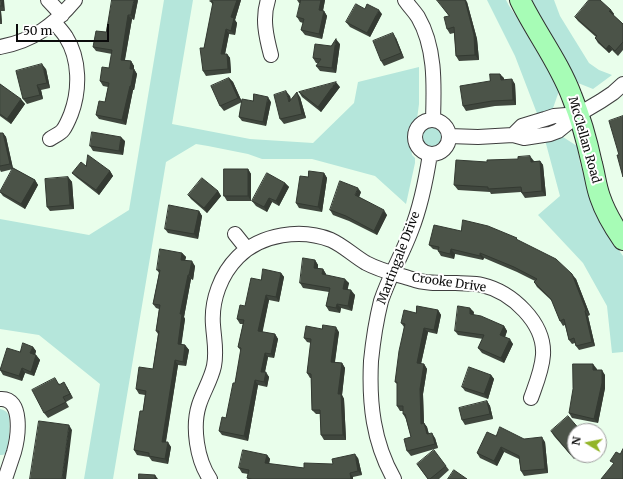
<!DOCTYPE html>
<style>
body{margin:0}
#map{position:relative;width:623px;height:479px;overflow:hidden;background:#e9feeb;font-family:Merriweather,serif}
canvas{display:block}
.north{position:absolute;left:567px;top:423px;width:40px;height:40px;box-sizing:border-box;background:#fff;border:1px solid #9d9d9d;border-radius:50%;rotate:280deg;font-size:11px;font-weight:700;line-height:16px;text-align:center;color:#0b0b0b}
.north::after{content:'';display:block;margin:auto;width:14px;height:18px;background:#93b529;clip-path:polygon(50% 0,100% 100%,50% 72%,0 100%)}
.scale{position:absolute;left:16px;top:24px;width:93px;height:18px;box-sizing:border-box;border:2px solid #0b0b0b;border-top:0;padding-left:5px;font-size:12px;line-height:14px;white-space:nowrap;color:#0b0b0b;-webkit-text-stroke:3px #fff;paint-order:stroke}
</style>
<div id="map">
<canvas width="623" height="479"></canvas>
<div class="north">N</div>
<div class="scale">50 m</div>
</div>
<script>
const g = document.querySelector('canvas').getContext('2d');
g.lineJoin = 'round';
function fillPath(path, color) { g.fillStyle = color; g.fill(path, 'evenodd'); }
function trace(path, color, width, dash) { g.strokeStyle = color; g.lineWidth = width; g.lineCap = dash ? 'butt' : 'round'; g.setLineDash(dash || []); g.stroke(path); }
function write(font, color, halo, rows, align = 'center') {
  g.font = font + ' Merriweather,serif'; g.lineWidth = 4; g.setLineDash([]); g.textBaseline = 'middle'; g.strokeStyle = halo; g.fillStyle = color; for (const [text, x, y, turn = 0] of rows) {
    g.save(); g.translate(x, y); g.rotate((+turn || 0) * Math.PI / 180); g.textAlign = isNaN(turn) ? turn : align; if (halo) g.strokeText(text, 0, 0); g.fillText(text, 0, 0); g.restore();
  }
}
fillPath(new Path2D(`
 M164,0h29l-21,124 78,15 63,4 41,-40 4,-21 61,-15v37l-2,15 -7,10 -1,6 3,20 3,3v5l-9,41 -31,-28 -63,-17h-50l-14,-5 -40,-8 -12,-2 -30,18 -53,317h-29l16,-95 -61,-49 -39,-6v-110l89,16 40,-25z
 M487,0h19c3,7 8,12 11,18 14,25 30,48 42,73l-7,20 -14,5 -23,-60z
 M532,0h22l6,16 29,47 10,7 13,5 -19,14 -15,-6 -18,-34 -22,-35z
 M419 137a12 12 0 1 1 24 0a12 12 0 1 1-24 0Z
 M554,137h9l14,9 3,17 10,33 21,43 12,17v96l-11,1 -5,-47 -24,-43 -45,-48 22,-19 -15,-56z
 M0,409c4,1 6,2 8,5 3,5 1,34 -2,39 -2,2 -3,2 -6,2z`), '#b5e6db');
const street = new Path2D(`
 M48,0l14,15
 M268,0c-6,18 -2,36 3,55
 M405,0c4,6 9,11 13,17 18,31 16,69 15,103
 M0,47c33,-6 54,-22 75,-47
 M415 137a17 17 0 1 1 34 0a17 17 0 1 1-34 0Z
 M513,135l9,-9 23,-7 9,-3 25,-2
 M449,136l29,1 35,-2 11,3 26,-4 8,-3 21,-17 22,-13 12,-8 10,-9
 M50,139c4,-3 10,-5 13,-9 3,-4 6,-11 8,-16 9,-24 9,-55 -5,-77 -3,-5 -8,-10 -12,-15
 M235,234l12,15
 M0,399c24,-2 18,39 14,53 -3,9 -6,18 -9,27
 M210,479c-13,-19 -18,-52 -11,-74 4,-13 12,-25 15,-39 3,-15 0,-26 -1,-41 -2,-25 8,-51 25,-68 23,-23 63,-29 93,-17 13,6 23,16 35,23 15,8 30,11 46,16 13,5 30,4 44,4 9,1 18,0 26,2 30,7 63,38 61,70 -1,15 -7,29 -12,43
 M394,479c-21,-37 -25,-76 -23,-118 2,-20 5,-40 10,-60 8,-24 21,-46 30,-70 10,-25 15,-51 19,-77`);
const secondary = new Path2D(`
 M520,0c16,33 39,62 52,97 9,22 15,44 20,67 3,11 4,22 8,33 5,15 14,30 23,43`);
trace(street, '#3e3e3e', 16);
trace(secondary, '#2d2d2d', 22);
trace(street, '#fff', 14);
trace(secondary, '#a7fcb6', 20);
fillPath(new Path2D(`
 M0,0l5,11h-4l1,13h-2z
 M138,0l-4,20 -2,-1 -7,41 6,1 3,5v3l3,5 -3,16h-1l-7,35 -27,-6 -3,-4 9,-13 3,-15 -5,-1 -3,-5 9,-13 3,-14 -16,-3 -3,-4 13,-15z
 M241,0l-6,20 2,3 -2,12 -6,-1 -4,20h2l3,4 1,15 -25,3 -3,-5 1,-23 9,-43 -3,-4z
 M297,0h28l-2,11h1l3,5 -5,23 -17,-4 -4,-5 2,-7 -3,-1 -3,-5 3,-14h-1z
 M467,2l10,37 2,21 -20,1 -3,-5 -2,-23 -4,1 -3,-5 2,-13z
 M611,10l3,4 -1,1 10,9v26l-5,6 -6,-6 -3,3 -11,-10 -3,-5 1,-1 -18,-16 -3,-4z
 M382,14l-12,23 -20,-10 -4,-5z
 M396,38l8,20 -20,8 -3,-5z
 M340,44l-4,29 -16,-2 -4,-5 2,-3h-2l-3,-5 18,-12z
 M46,69l4,19 -9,2 2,9 -16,5 -4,-5z
 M500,74l4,6 11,4 1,21 -21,1 -29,5 -3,-5 27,-25z
 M229,78l4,4 9,20 11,-1 18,1 -5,24 -24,-5 -3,-4 3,-15 -18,9 -4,-5z
 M0,84l25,20 -14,20 -11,-8z
 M340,87l-19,25 -19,-15 -3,-5z
 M290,96l1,4 9,-3 6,21 -22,6 -4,-5z
 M0,133h3l3,4 7,31 22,12 3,5 -13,24 -22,-13 -3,-4 13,-23 -12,3 -1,-2z
 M125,141l-2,14 -30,-4 -3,-5z
 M534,161h6l3,4 3,31 -21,2 -4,-6 -30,2 -1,-2 -32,-2 -4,-5 33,-23z
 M86,166l24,5 3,5 -14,19 -23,-18 -4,-4z
 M248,169l3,5v27h-24l-3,-5z
 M324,173l3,5 -5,34 -23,-4 -3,-5z
 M68,177l4,5 2,27 -24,2 -3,-4z
 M285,183l4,4 -10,19 -7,-4 -5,10 -11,-6 -4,-5z
 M218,191l3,5 -14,17 -16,-14 -3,-4z
 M361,192l-2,5 28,18 -10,20 -28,-14 -16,-6 -3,-5z
 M199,211l3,5 -4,23 -30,-6 -3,-4z
 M461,231l58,10 57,38 14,36 -2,1 7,30 -16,4 -3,-4 -1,-3 -3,1 -3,-4 -4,-15 -2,1 -3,-5 -8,-20 -15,-14 -3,-5 1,-1 -18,-9 -33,-14 -1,2 -28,-6 -1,5 -13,-3 -3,-5v-1l-5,-1 -4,-4z
 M182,253l4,4 -1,3 10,6 -2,14 -2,-1 -7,38 1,2 -4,25 4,1 4,5 -3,16 -8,-1 -12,77 5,5 -3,17 -16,-3 -3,-4 -12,-2 -3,-5 9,-39 2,-16 -6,-1 -3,-5 17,-20 5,-35 -2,-3 3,-22 -3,-1 -3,-4 6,-31 -2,-3z
 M315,260l3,5v3l5,1 3,5v1l23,8 -2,6 8,6 -3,16 -11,-3 -1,5 -11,-2 -3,-5 3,-14 -26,-4 -3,-5z
 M281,273l3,4 -5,25 -10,-2 -7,32 13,2 3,5 -4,19 -6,-1 -3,15 4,5 -2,10 -9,-2 -10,56 -26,-6 -3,-4 7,-13 9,-35 6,-32 -3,-4 5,-23h-3l-3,-5 24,-39z
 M438,310l3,5 -4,19 -9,-2 -7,32h3l3,5 -4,25 1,29 3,4 2,7 6,4 3,10 -27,8 -4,-5 4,-14 -5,-18 -3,-5v-3h-3l-3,-5v-22l-2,-2 9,-55 -3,-4 15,-10z
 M474,312l-1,3 31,11 3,5 -2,6 8,7 -9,19 -22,-10 -4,-5 5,-9 -25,-4 -3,-4z
 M339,332l-4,30 7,1 3,5 -3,27 2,4 2,41h-22l-3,-5 -1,-21h-4l-4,-4 -1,-32h-1l-3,-5 4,-30 -4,-1 -3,-4z
 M33,347l3,4 -1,4h1l4,5 -6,16 -9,-3 -3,8 -19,-6 -3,-5 20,-18z
 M597,369v1l8,5v13l-7,35 -26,-5 -3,-5z
 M491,375l3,4 -6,20 -23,-8 -3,-4z
 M59,383l1,2 7,2 6,11 -7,4 3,5 -21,11 -4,-5z
 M487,401l3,5 3,13 -28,6 -3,-5z
 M551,431h24v24h4l-5,4 -20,-23z
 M524,439l21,3 3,31 -24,3 -3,-5 -2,-12 -15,-7 -7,14 -17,-8 -3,-5z
 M267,455l3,4 -1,5 35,4 29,-4 25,-6 4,17 -9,2v2h-105l-1,-1 1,-4 -6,-1 -3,-5z
 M417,464l29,2 3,4 -10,9h-11z`), '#40473e');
fillPath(new Path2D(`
 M1,0h3l1,11 -3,-5z
 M134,0h4l-4,20 -3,-5z
 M237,0h4l-6,20 2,3 -2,12 -4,-4v-14z
 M321,0h4l-3,15 -3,-5z
 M465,0h1l1,2 10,37 2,21 -4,-5z
 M0,10l1,1 1,13 -2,-4z
 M379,10l3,4 -12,23 -3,-4z
 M611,10l3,4 -1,2 -4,-5z
 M324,11l3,5 -5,23 -3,-5z
 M128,15l4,4 -8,45 -3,-4z
 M226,29l3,5 -5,25 -3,-5z
 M393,33l3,5 8,20 -3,-5z
 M336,39l4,5 -4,29 -4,-5z
 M609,45l3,5 -3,3 -3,-4z
 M227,54l3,4 1,15 -3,-4z
 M131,61l3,5v3l3,5 -3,16 -3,-4 -1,-17z
 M42,64l4,5 4,19 -3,-5z
 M500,74l4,4v6l-3,-4z
 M229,78l4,4 9,20 -4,-4z
 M512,79l3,5 1,21 -3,-5z
 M336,82l4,5 -19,25 -3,-5z
 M37,85l4,5 2,9 -3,-4z
 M130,86l3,4 -7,35 -4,-5z
 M286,91l4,5 2,11 -3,-5z
 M297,92l3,5 6,21 -4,-4z
 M268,97l3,5 -5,24 -3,-4z
 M21,99l4,5 -14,20 -4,-5z
 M3,133l3,4 7,32 -3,-5z
 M121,137l4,4 -2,14 -4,-4z
 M530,156l4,5v5l-3,-4z
 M540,161l3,4 3,31 -4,-5z
 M248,169l3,5v27l-3,-5z
 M110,171l3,5 -14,19 -3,-5z
 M324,173l3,5 -5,34 -4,-5z
 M68,177l4,5 2,27 -4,-4z
 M35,180l3,5 -13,24 -4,-5z
 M285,183l4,4 -10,19 -3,-5z
 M358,188l3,4 -3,8 -3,-5z
 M218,191l3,5 -14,17 -3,-5z
 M269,198l3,4 -5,10 -3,-5z
 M384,210l3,5 -10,20 -3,-4z
 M199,211l3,5 -4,23 -4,-5z
 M451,249l4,5 -1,5 -4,-5z
 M182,253l4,4 -2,8 -3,-5z
 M480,253l4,5 -1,2 -3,-4z
 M315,260l3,5 -1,7 -3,-4z
 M192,261l3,5 -2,14 -4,-5z
 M323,269l3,5 -1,5 -3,-5z
 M281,273l3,4 -5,25 -3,-5z
 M572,274l4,5 14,36 -4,-5z
 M188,275l3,4 -7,38 1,2 -4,29 -3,-4 2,-30z
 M345,279l4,4 -2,10 -4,-4z
 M351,290l4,5 -3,16 -4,-5z
 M266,295l3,5 -7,35 -4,-4z
 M337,304l4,4 -1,5 -4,-5z
 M470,308l4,4 -1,7 -3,-5z
 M438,310l3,5 -4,19 -3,-4z
 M585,311l3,5 7,30 -3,-4z
 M504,326l3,5 -3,9 -4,-5z
 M336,327l3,5 -5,35 -3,-5z
 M424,328l4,4 -8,36 -3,-5z
 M275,334l3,5 -4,19 -3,-4z
 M510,339l3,5 -9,19 -3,-5z
 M185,345l4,5 -3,16 -3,-4z
 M33,347l3,4 -2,7 -4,-5z
 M265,353l3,4 -4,19 -3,-4z
 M36,355l4,5 -6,16 -3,-4z
 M175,360l3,5 -13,81 -3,-4z
 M342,363l3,5 -3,27 2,4 2,41 -3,-5 -5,-41z
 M424,364l3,5 -4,25 1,34 -3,-4 -1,-35z
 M593,364l4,5v6l-4,-5z
 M22,368l3,5 -3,8 -3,-5z
 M602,370l3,5v13l-7,35 -4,-4z
 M266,372l3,5 -2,10 -3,-5z
 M491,375l3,4 -6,20 -4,-5z
 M255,380l3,5 -10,56 -4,-5z
 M64,382l3,5 6,11 -3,-4z
 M487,401l3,5 3,13 -3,-5z
 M424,423l3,4 3,12 -3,-5z
 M69,425l3,5 -6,49h-4z
 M432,433l3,5 3,10 -3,-4z
 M542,437l3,5 3,31 -3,-4z
 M168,442l3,5 -3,17 -3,-5z
 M501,447l3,5 -7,14 -3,-5z
 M355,454l3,4 4,17 -4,-4z
 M267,455l3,4 -2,9 -3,-5z
 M350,473l3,4v2h-2z
 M155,475l3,4h-3z`), '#343a32');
const building = new Path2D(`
 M0,0h1l1,6h-2z
 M112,0h22l-3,15h-3l-7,45 10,1 -1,8h4l-3,17h-1l-8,34 -26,-5 3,-14 6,1 4,-19 -9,-2 2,-14 7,1 3,-18 -19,-3 3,-16 10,1z
 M211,0h26l-6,17 3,1 -3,13 -5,-2 -5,25h6l1,15 -25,2 -3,-23h4l9,-46 -3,-1z
 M301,0h20l-2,10 5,1 -5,23 -18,-4 3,-11 -7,-2z
 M437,0h28l9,35 1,20 -19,1 -2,-29 -7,2 -3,-12 5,-1z
 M589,0h11l11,10 -2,1 14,13v18l-8,9 -6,-6 -3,4 -11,-11 2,-2 -22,-19z
 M356,4l9,5 2,-5 12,6 -12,23 -21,-11z
 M393,33l8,20 -20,8 -8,-20z
 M336,39l-4,29 -16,-2 5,-7 -8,-1 2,-14 16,2z
 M42,64l5,19 -10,2 3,10 -17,4 -7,-28z
 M490,74h10l1,6 11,-1 1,21 -21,1 -29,5 -3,-20 30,-5z
 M229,78l9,20 -18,8 -9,-20z
 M336,82l-18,25 -19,-15z
 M0,84l21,15 -14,20 -7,-5z
 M286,91l3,11 8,-10 5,22 -22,5 -6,-24z
 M254,94l14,3 -5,25 -24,-5 3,-18 11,2z
 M623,116v61l-6,-22h2l-10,-34z
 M92,132l29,5 -2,14 -29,-5z
 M0,133h3l7,31 -10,2z
 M88,155l22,16 -14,19 -24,-17 9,-11 5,4z
 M530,156l1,6 9,-1 2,30 -20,2 -1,-6 -33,2v-2l-34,-2 2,-25 31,2v-2l31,-1v-2z
 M13,168l22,12 -14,24 -21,-12z
 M224,169h24v27h-24z
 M309,171l15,2 -6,34 -22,-4 4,-27 8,1z
 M267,173l18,10 -9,18 -7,-3 -5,9 -12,-6z
 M68,177l2,28 -23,2 -2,-28z
 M202,178l16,13 -14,17 -16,-13z
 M340,181l18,7 -3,7 29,15 -10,21 -28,-15 -16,-6z
 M169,205l30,6 -5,23 -29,-5z
 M463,220l25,6 29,12 -1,1 40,20 16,15 14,36 -1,1 7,31 -16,4 -2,-8 -5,2 -5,-21 -4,2 -9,-22 -17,-17 3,-3 -23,-12 -34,-14v3l-29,-7 -1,5 -12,-3 1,-4 -10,-2 5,-20 27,6z
 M160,249l22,4 -1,7 11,1 -3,14h-1l-8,39h2l-4,30 7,1 -2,17 -8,-2 -13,82h6l-3,17 -16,-3v-3l-15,-3 6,-39h3l3,-20 -10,-2 3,-22 14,2 6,-38h-3l4,-26 -7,-1 7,-34h-3z
 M303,258l12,2 -1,8 9,1 -1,5 23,5 -2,10 8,1 -3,16 -11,-2 -1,4 -10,-2 4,-18 -30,-5z
 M263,269l18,4 -5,24 -10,-2 -8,36 17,3 -4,20 -6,-1 -4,19h5l-2,10 -9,-2 -11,56 -25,-5 3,-14 4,1 7,-35h2l6,-35 -3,-1 6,-27 -7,-1 3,-14 5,1 6,-28 10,2z
 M417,306l21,4 -4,20 -10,-2 -7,35 7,1 -4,25 1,35 3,-1 3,11 5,-1 3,11 -28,7 -3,-12 7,-2 -6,-23h-2v-8h-6v-24h-2l4,-31 6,-27 -4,-1 3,-13 12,3z
 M458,306l12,2v6l11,2 23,10 -4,9 10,4 -9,19 -23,-10 6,-13 -29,-4z
 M323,325l13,2 -5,35 11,1 -4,31h3l2,41h-22l-1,-25h-8l-1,-36 -4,-1 4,-34 -7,-1 2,-12 16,3z
 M23,343l10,4 -3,6 6,2 -5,17 -9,-4 -3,8 -19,-6 7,-22 13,4z
 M573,364h20v6h9v13l-8,36 -25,-6 4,-24z
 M469,367l22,8 -7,19 -22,-7z
 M55,378l4,7 5,-3 6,12 -7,3 3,5 -22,11 -12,-23z
 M487,401l3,13 -28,6 -3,-12z
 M568,416l13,15h-6v20l-4,4 -20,-24z
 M39,421l30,4 -7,54h-32z
 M500,427l24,12 18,-2 3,32 -24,2 -2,-15 -18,-9 -7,14 -17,-8 10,-21 9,4z
 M623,449v30h-22l13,-16 -4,-2 6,-9 4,2z
 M243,450l24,5 -2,8 39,5v-5l29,1 -1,-5 23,-5 3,17 -8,2 1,6h-99l-5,-1 2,-8 -10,-2z
 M434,450l12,16 -16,13h-2l-11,-15z
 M454,470l13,9h-19z
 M139,474l16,1v4h-16z`);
fillPath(building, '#4b5348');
trace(building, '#343a32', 1);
write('12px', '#0b0b0b', '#fff', [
 ["McClellan Road",584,140,74],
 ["Martingale Drive",399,258,-69],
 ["Crooke Drive",449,283,8]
]);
</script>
